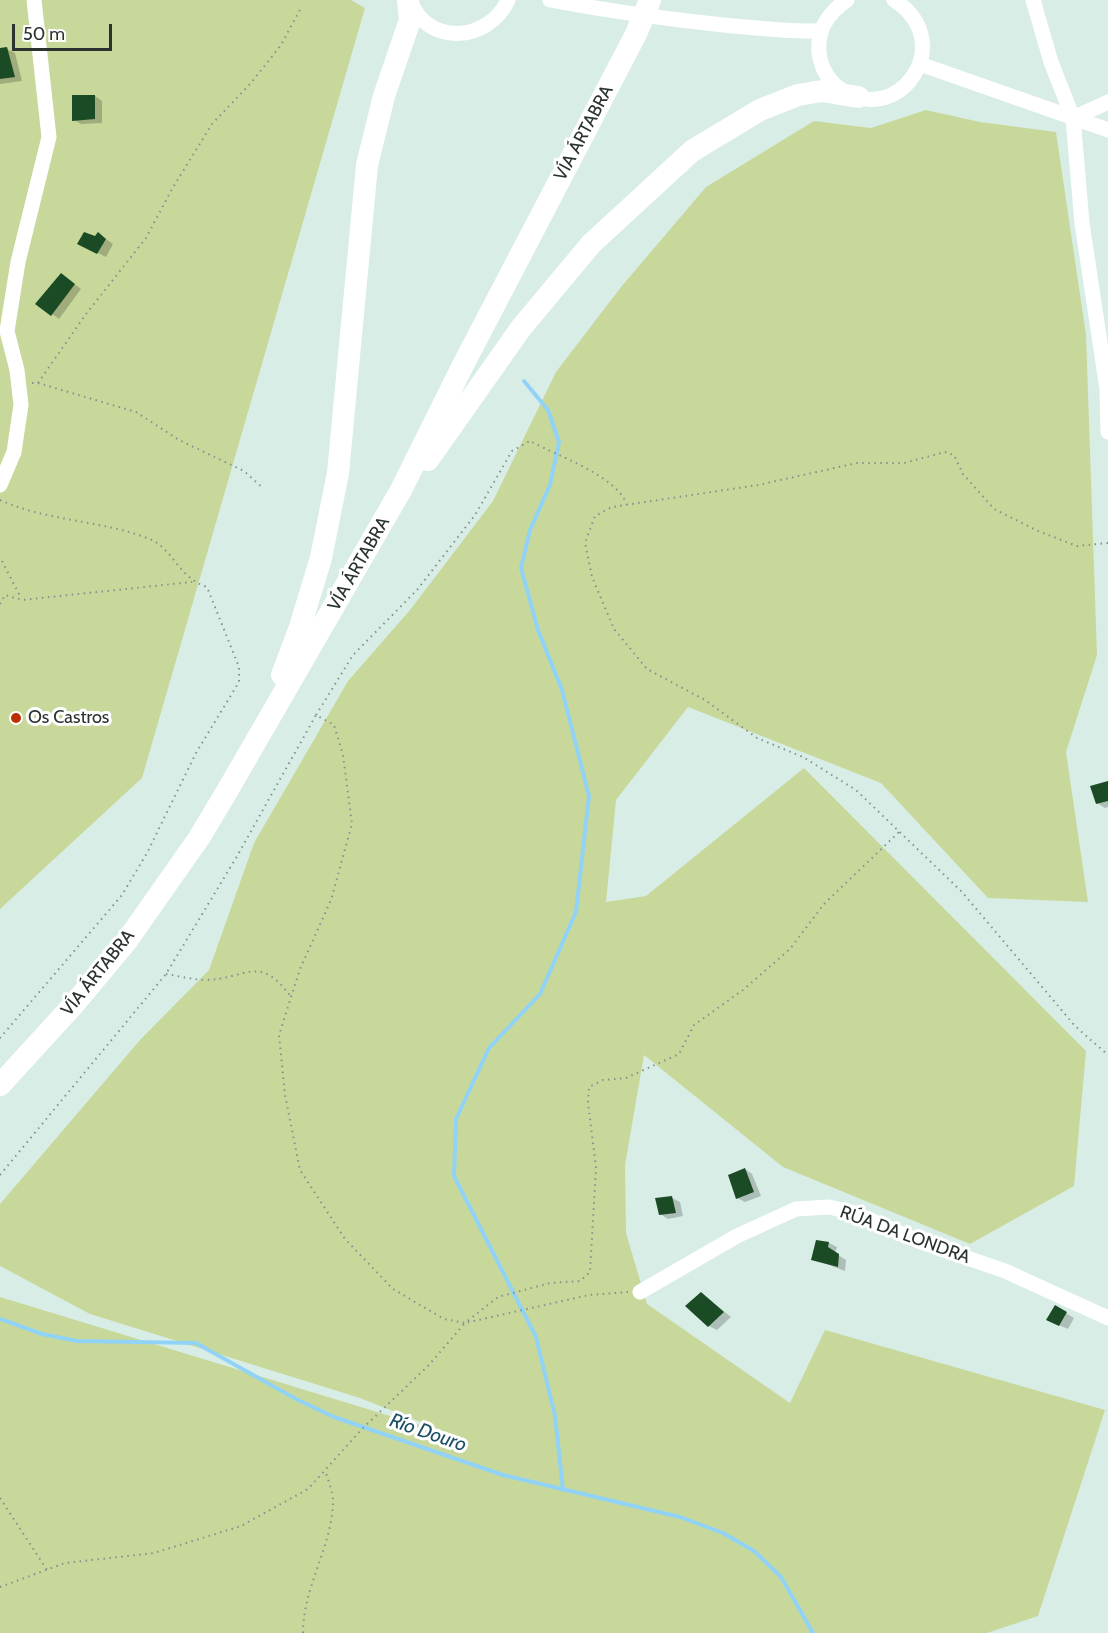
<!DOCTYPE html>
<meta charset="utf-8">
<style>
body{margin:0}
#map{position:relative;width:1108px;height:1633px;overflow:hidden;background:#d9ede7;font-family:Cabin,sans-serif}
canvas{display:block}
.scale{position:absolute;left:12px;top:24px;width:100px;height:27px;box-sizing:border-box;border:3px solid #2b3331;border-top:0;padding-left:8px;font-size:18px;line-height:21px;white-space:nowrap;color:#2b3331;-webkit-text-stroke:4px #fff;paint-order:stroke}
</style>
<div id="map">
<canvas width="1108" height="1633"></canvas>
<div class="scale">50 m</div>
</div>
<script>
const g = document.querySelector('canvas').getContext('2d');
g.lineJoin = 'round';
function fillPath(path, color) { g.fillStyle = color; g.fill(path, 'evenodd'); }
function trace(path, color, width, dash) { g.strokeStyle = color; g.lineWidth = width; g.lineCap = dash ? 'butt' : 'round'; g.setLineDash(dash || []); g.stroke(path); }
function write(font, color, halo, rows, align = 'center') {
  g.font = font + ' Cabin,sans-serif'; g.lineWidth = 6; g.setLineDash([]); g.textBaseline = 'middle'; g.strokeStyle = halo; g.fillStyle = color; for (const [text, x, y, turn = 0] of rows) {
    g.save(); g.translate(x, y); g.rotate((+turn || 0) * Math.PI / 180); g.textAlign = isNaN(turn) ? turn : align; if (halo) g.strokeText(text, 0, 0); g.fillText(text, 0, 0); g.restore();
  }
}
fillPath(new Path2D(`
 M0,0h351l14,8 -223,770 -142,131z
 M926,110l54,12 76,10 30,203 11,320 -31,97 22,150 -100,-4 -107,-115 -193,-76 -72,93 -10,102 40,-6 158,-128 282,283 -12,135 -104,58 -187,-77 -139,-112 -19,110 1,68 21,71 143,99 35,-73 280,80 -67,206 -51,17h-987v-336l456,139 -96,-38 -270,-84 -90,-48v-62l140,-164 69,-70 45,-127 94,-162 62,-71 83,-109 63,-129 65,-85 85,-100 108,-66 57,7z`), '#c8d89b');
fillPath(new Path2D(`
 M7,49l8,4 7,28 -22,3v-34z
 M95,96l7,5v22l-21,1 -7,-4z
 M99,234l14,10 -7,13 -20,-10z
 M69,280l12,9 -22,30 -7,-5z
 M1108,783v24l-3,1 -8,-5z
 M745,1169l7,5 9,22 -16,6 -8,-4z
 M672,1198l8,4 3,14 -15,3 -8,-5z
 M817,1242l12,1 8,4 -2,6 11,7 -1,11 -32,-12z
 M701,1293l30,24 -14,13 -8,-4z
 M1056,1307l18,11 -6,11 -12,-5z`), '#0003');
trace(new Path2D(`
 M524,381l24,29 11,32 -9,43 -20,45 -9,38 17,62 24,60 27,106 -13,116 -36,82 -51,54 -33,71 -2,57 82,161 19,79 8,74
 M0,1319l42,15 35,7 119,2 100,56 38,18 169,58 177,42 43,16 31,18 27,26 32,56`), '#91d3f6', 4);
fillPath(new Path2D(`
 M7,47l8,30 -15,2v-31z
 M72,95h23v24l-23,2z
 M84,232l11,4 3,-4 8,7 -9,15 -20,-10z
 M61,273l14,11 -24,32 -16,-12z
 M1108,781v20l-12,3 -6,-18z
 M745,1168l9,24 -18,7 -8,-24z
 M672,1196l4,17 -17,2 -4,-17z
 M816,1240l13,2 -1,5 11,7 -1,13 -27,-7z
 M701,1292l23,20 -16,15 -23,-21z
 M1055,1305l12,7 -8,14 -13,-6z`), '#1b4b25');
trace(new Path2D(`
 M32,383h6l48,-69 60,-76 26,-49 40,-65 39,-41 30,-38 21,-39
 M38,383l98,29 43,28 65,31 19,17
 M0,500c49,22 104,20 152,40 21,10 27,38 55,47l32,80v15l-43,71 -49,100 -25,42 -122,143
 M1108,543l-31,3 -39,-15 -44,-22 -31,-35 -9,-19 -9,-3 -41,11h-47l-99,22 -146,22 -17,9 -10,27 7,34 22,52 33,40 58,31 52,38 46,19 53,33 106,102 113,134 33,29
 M2,561l19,37
 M0,604l5,-9 17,5 170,-18
 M316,715l37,-60 64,-65 58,-75 37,-64 18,-10c27,15 86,34 97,64
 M166,974c12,2 25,5 37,6 44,0 55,-28 88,17
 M0,1175l166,-201 70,-116 80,-143 18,10 9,30 9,69 -21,76 -31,69 -21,66 6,60 15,75 45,69 48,50 51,30 21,4 33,-26 52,-14 30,-2 10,-9 6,-104 -8,-66 1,-15 14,-7 23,-2 53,-24 15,-29 49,-35 47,-41 34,-45 75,-72
 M0,1498l47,72
 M0,1587l65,-24 89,-10 87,-27 67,-37 54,-60 66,-63 37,-43 124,-28 39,-3
 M303,1633c0,-46 29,-86 30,-131 0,-10 -5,-22 -8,-32`), '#84928e', 2, [1.5, 4.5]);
trace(new Path2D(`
 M410,0c17,47 79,42 98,0
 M550,0c58,11 115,19 174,25 32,3 64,7 97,6
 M847,0c-19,13 -30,29 -28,53 2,14 9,27 20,35 57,43 122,-45 55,-88
 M1033,0l18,62 22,56 9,105 25,166 1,43
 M920,64l188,66
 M1073,118l35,-16
 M0,485l14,-33 7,-47 -4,-35 -10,-39 11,-69 31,-125 -15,-137
 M640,1292l97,-56 59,-27 33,-2 26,6 63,28 87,30 103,47`), '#fff', 15);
trace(new Path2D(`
 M428,460l93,-132 70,-84 101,-93 68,-41 38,-15 24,-4 36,6
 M282,675l18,-48 21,-69 17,-85 29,-308 17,-69 26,-76 -2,-20
 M0,1085l75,-82 51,-61 73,-104 27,-45 175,-303 62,-125 173,-331 14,-34`), '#fff', 22);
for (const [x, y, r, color] of [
 [16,718,6,"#b93000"]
]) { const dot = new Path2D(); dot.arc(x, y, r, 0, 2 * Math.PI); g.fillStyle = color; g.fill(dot); trace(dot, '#fff', 2); }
write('18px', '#2b3331', '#fff', [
 ["VÍA ÁRTABRA",584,133,-62],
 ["VÍA ÁRTABRA",359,564,-60],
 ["VÍA ÁRTABRA",98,973,-51],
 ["RÚA DA LONDRA",905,1235,20]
]);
write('18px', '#2b3331', '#fff', [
 ["Os Castros",28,718]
], 'left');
write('italic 20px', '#1b4f67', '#fff', [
 ["Río Douro",428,1433,19]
]);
</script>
